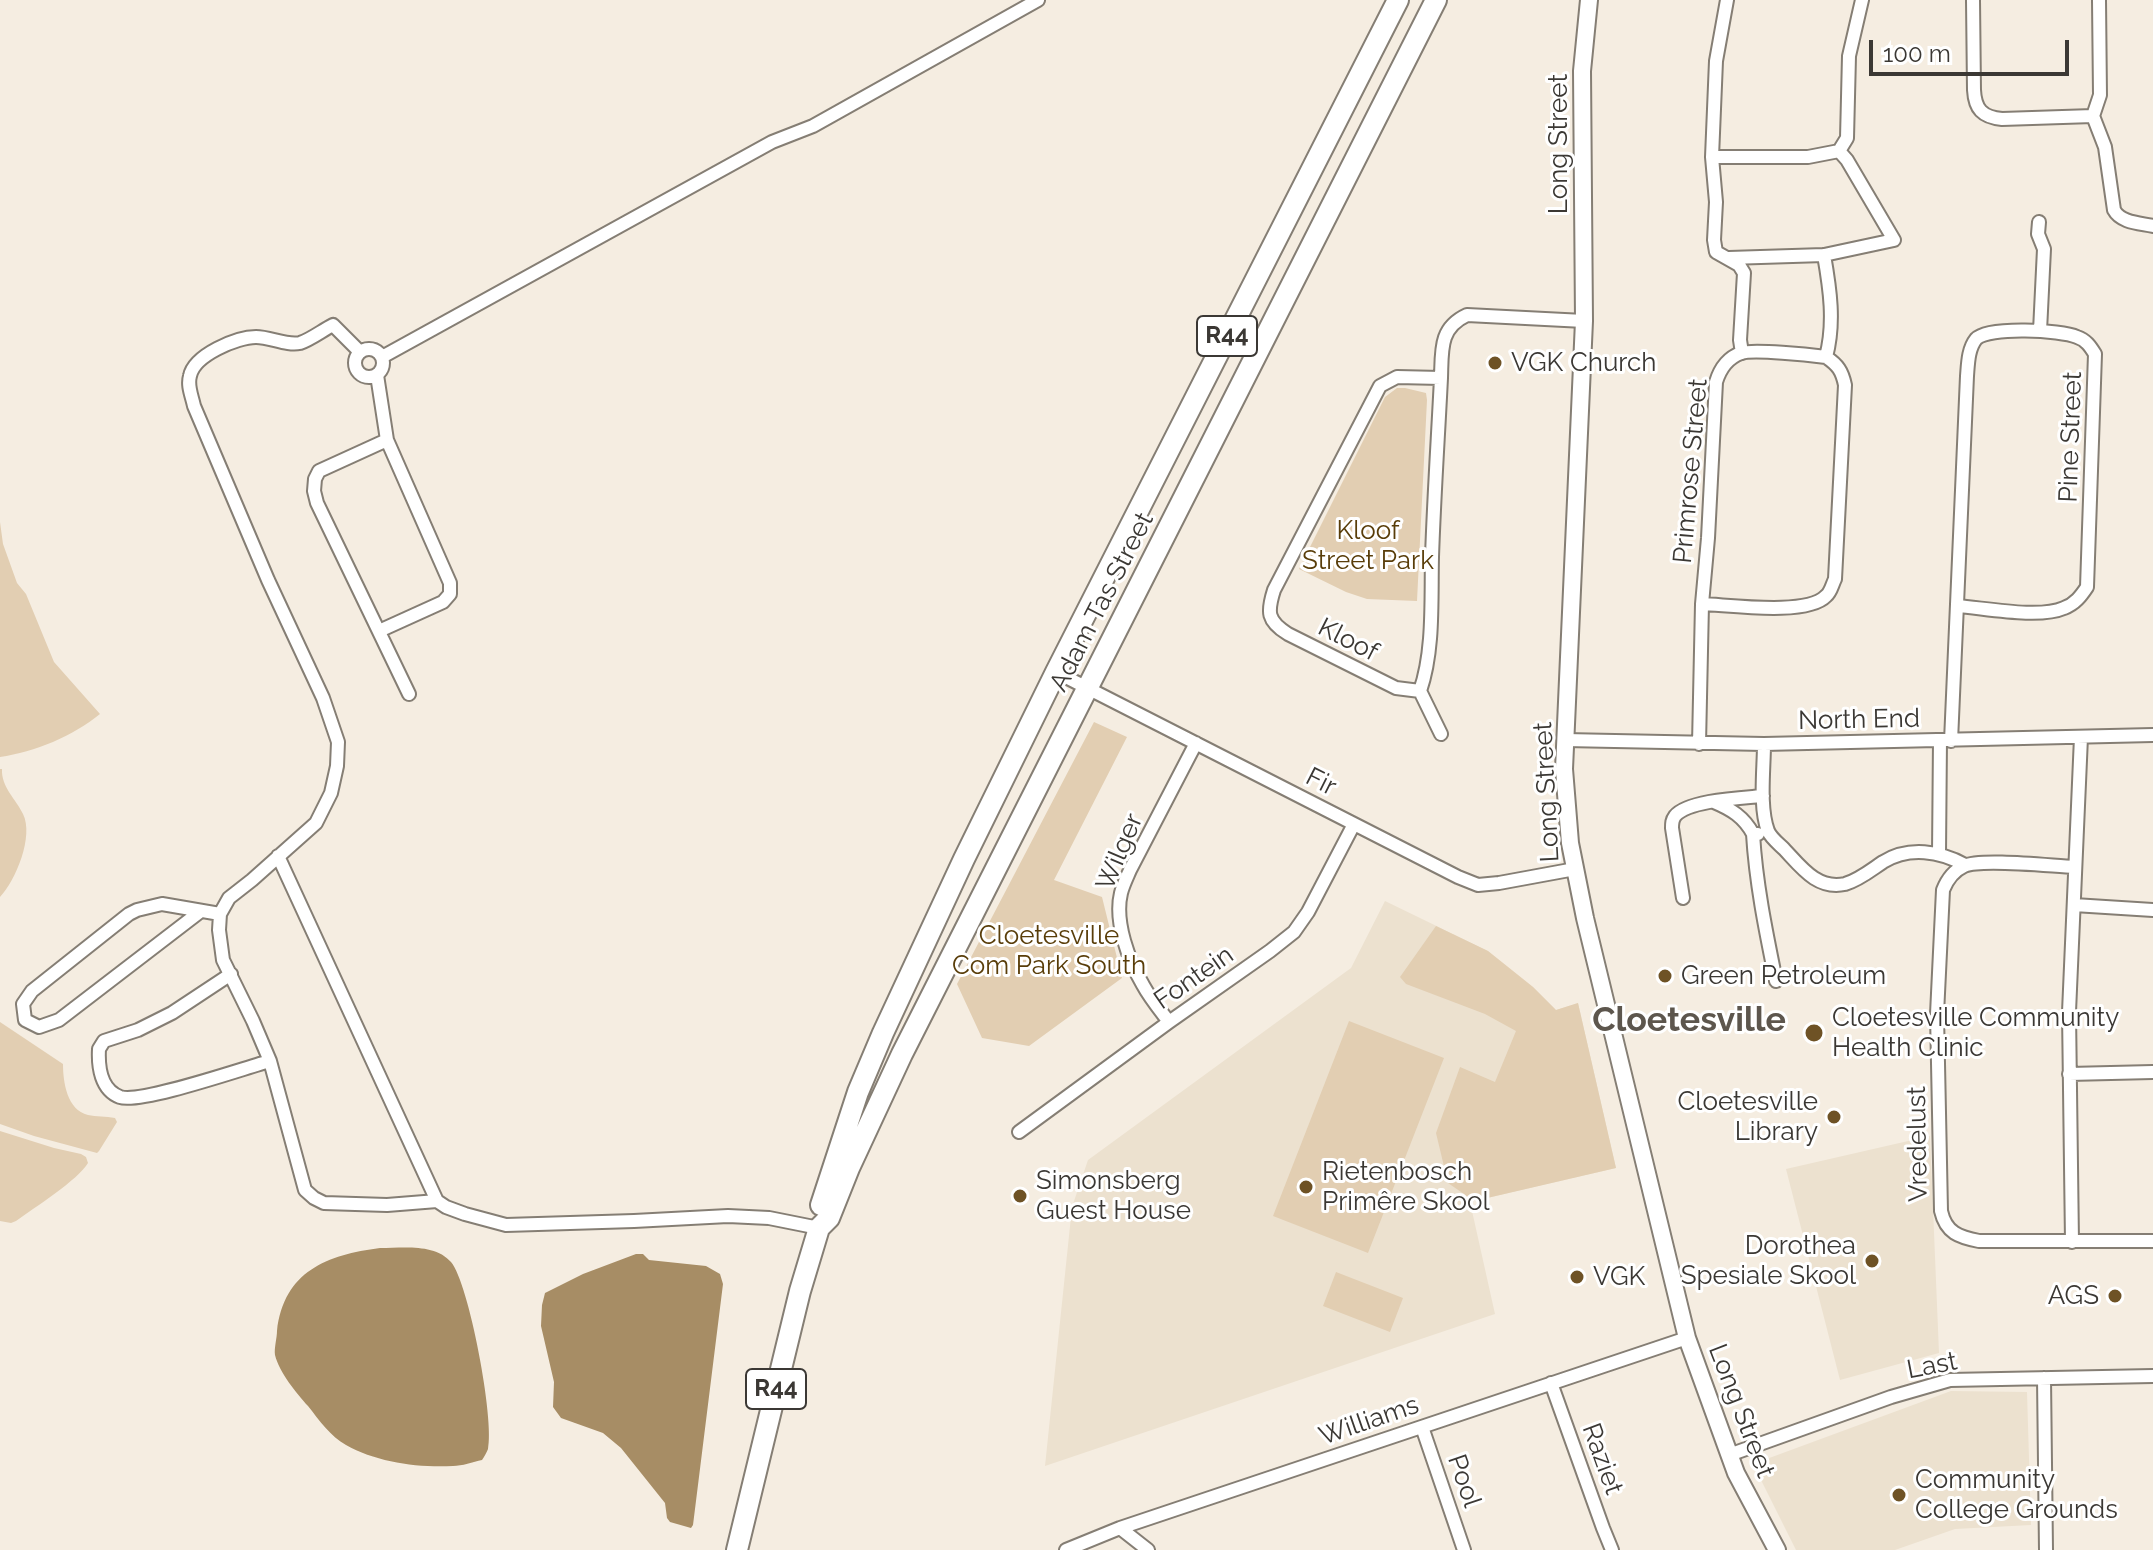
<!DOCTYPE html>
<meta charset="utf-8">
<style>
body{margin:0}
#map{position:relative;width:2153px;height:1550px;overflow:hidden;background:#f5ede1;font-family:Raleway,sans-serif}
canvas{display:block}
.scale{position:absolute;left:1869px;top:40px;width:200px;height:36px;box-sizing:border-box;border:4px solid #3b3834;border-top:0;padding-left:10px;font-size:24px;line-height:28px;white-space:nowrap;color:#3b3834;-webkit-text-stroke:6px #fff;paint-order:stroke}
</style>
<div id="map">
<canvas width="2153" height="1550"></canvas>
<div class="scale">100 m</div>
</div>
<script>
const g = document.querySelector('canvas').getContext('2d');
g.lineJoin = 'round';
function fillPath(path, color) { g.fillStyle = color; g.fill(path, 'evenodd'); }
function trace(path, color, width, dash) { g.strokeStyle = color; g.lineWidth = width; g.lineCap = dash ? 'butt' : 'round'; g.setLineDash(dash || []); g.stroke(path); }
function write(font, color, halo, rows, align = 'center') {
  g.font = font + ' Raleway,sans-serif'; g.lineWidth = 6; g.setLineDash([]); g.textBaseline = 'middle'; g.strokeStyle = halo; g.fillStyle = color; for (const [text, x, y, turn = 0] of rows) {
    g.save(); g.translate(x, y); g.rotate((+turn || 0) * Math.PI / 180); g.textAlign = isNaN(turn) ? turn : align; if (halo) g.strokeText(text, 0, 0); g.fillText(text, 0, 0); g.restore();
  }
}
fillPath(new Path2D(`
 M1385,901l103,50 45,36 23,23 22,-7 38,165 -146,34 25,112 -450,152 27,-259 16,-47 263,-192z
 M1930,1136l9,217 -99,27 -54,-211z
 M1951,1391l76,1 4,133 -76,4 -60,21h-99l-43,-86z`), '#ece1cf');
fillPath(new Path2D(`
 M1397,388h8l21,5 1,7 -10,201 -50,-2 -21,-7 -47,-23 86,-172z
 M0,522l3,22 14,39 9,11 28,68 46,52c-27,22 -65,38 -100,43z
 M1094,722l33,15 -73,143 48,17 20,81 -93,68 -47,-8 -25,-54z
 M0,769h2c-1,18 14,30 21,45 11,22 -7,66 -23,83z
 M1436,926l52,25 45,36 23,23 22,-7 38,165 -146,34 -6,-8 -16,-11 -12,-50 24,-66 35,15 21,-51 -31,-17 -79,-30 -6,-7z
 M1349,1021l95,37 -76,195 -95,-37z
 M0,1022l63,42c0,18 4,46 25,51 8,2 18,1 27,3l2,4 -18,29 -2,2 -63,-17 -34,-12z
 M0,1131l54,17 27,6 5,3 2,6c-10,17 -54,45 -72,58l-5,2 -11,-2z
 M1336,1272l67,26 -13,34 -67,-26z`), '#e2ceb2');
fillPath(new Path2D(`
 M380,1248c22,0 55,-5 71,14 18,21 44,159 37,187 -1,3 -4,8 -6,11 -9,2 -20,6 -29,6 -35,2 -77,-4 -107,-21 -15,-8 -27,-25 -38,-39 -11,-12 -29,-34 -33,-51 -1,-7 2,-17 2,-24 7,-60 50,-76 103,-83z
 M636,1254h7l6,6 57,6 14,8 3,10 -30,241 -2,3 -21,-6 -3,-4 -2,-15 -44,-55 -18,-15 -42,-15 -8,-11 1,-25 -13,-56 1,-21 3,-12 38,-19z`), '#a78d65');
const minor = new Path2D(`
 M1727,0l-11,61 -4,96 4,45 -2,38 2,12 23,13 5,8 -4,67 2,13
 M1973,0l1,90c1,19 8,27 28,29l91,-3
 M2093,116l12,31 9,63c7,13 26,13 39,16
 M2093,116l7,-21 -1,-95
 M1712,157h96l31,-6 8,-13 2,-82 13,-56
 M2039,222l-1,12 6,15 -4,82
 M1824,255c6,34 11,68 2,102
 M1729,258l95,-3 70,-15 -47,-80 -8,-9
 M355 363a14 14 0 1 1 28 0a14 14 0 1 1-28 0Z
 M360,352l-27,-27c-10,5 -23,15 -33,18 -13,3 -30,-6 -44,-6 -19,0 -62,18 -66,39 -3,10 2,20 4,30l74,174 55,118 15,44 -1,24 -6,27 -15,30 -64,57 -23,18 -9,16 -1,16 4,30 30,61 17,40 35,129 9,8 10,5 63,2 50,-4
 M382,357l390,-215 41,-16 225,-126
 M377,375l10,65 63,143v11l-7,8 -64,29
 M1441,378l-44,-1 -17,9 -106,204c-7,22 -7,31 14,44l108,54 24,3c14,-40 11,-91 12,-134 2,-60 6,-119 9,-179 1,-28 -2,-50 26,-63l117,6
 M387,440l-68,31 -4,8 -1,12 3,12 92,191
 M1056,672l402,205 20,8 21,-2 76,-14
 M1420,691l21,43
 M1565,740l199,4 389,-9
 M1951,741l16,-365c1,-12 1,-27 9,-37 12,-13 85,-9 101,-2 9,3 13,9 18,17l-8,233c-6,9 -12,17 -23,21 -25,11 -79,0 -107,-2
 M1699,744l3,-140 6,-66 8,-156c4,-13 11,-24 25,-29 13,-4 69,2 85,4 12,8 16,14 19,28l-10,194c-3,6 -4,13 -9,17 -19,20 -96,9 -124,8
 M1764,744c0,25 -5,63 4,87 3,7 11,13 16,18 17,18 33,41 61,35 14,-4 26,-14 38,-22 26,-16 57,-11 82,3
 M1714,802c17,7 30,15 39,32h5
 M1753,834c3,50 13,98 23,147
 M1939,853l1,-113
 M278,856l159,345 9,6 19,7 41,11 128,-4 94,-5 41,2 50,10
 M2074,867c-23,-1 -93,-9 -110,-1 -11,5 -17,14 -21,24l-6,124 4,197c5,22 18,26 38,30h174
 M1683,898l-11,-70c0,-5 0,-8 3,-12 13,-16 68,-18 88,-20
 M2074,905l79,5
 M201,911l-142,109 -20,7 -14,-7 -2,-16 9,-13 97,-77 8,-4 25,-6 58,10
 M231,974l-59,39 -34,17 -34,11 -5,8c-1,18 2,41 21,48 21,7 124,-29 150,-36
 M1169,1022c-9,-12 -19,-24 -26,-37 -14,-24 -29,-63 -22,-92 2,-8 6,-16 9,-23l66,-127
 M2069,1074l84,-2
 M1019,1132l150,-110 101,-71 24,-19 14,-20 46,-88
 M2072,1242l-3,-230 12,-275
 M2044,1378l2,172
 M1551,1383l52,145 9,22
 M1422,1427l42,123
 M1729,1455l162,-58 59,-17 203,-4
 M1120,1528l28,22
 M1066,1550l54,-22 567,-190`);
const tertiary = new Path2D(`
 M1589,0l-7,71 2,250 -20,448 6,74 15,75 102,420 49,135 41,77`);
const primary = new Path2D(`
 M821,1205l37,-113 25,-59 81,-174 92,-187 342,-672
 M737,1550l63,-259 19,-63 10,-10 20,-50 53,-114 534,-1054`);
trace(minor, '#857e74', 16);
trace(tertiary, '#857e74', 20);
trace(primary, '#857e74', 24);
trace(minor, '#fff', 12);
trace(tertiary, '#fff', 16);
trace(primary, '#fff', 20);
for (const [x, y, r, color] of [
 [1495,363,8,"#6e5225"],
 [1665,976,8,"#6e5225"],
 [1814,1033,10,"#6e5225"],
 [1834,1117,8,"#6e5225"],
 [1306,1187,8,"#6e5225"],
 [1020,1196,8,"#6e5225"],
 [1872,1261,8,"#6e5225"],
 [1577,1277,8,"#6e5225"],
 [2115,1296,8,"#6e5225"],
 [1899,1495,8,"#6e5225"]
]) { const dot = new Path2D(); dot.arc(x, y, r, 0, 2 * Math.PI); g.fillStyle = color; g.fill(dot); trace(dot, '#fff', 3); }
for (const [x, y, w] of [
 [1227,336,60],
 [776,1389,60]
]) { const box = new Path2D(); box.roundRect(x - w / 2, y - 20, w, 40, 6); g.fillStyle = '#fff'; g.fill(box); trace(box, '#3b3834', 2); }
write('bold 24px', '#3b3834', null, [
 ["R44",1227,336],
 ["R44",776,1389]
]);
write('26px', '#3b3834', '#fff', [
 ["Long Street",1559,144,-90],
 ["Pine Street",2071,437,-88],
 ["Primrose Street",1691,471,-85],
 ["Adam Tas Street",1102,602,-63],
 ["Kloof",1348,640,27],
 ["North End",1859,720,-1],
 ["Fir",1321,782,27],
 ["Long Street",1547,792,-93],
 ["Wilger",1120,852,-67],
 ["Fontein",1194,978,-35],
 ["Vredelust",1918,1144,-91],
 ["Last",1932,1366,-11],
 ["Long Street",1741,1411,69],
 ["Williams",1369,1421,-19],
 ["Raziet",1602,1459,70],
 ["Pool",1464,1481,71]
]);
write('26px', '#3b3834', '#fff', [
 ["VGK Church",1511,363],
 ["Green Petroleum",1681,976],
 ["Cloetesville Community",1832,1018],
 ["Health Clinic",1832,1048],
 ["Cloetesville",1818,1102,"right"],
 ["Library",1818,1132,"right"],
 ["Rietenbosch",1322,1172],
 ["Primêre Skool",1322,1202],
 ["Simonsberg",1036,1181],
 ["Guest House",1036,1211],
 ["Dorothea",1856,1246,"right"],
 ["Spesiale Skool",1856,1276,"right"],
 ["VGK",1593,1277],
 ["AGS",2099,1296,"right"],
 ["Community",1915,1480],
 ["College Grounds",1915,1510]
], 'left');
write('26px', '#593d09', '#fff', [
 ["Kloof",1368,531],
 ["Street Park",1368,561],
 ["Cloetesville",1049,936],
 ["Com Park South",1049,966]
]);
write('bold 34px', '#5d564d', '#fff', [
 ["Cloetesville",1689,1021]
]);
</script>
